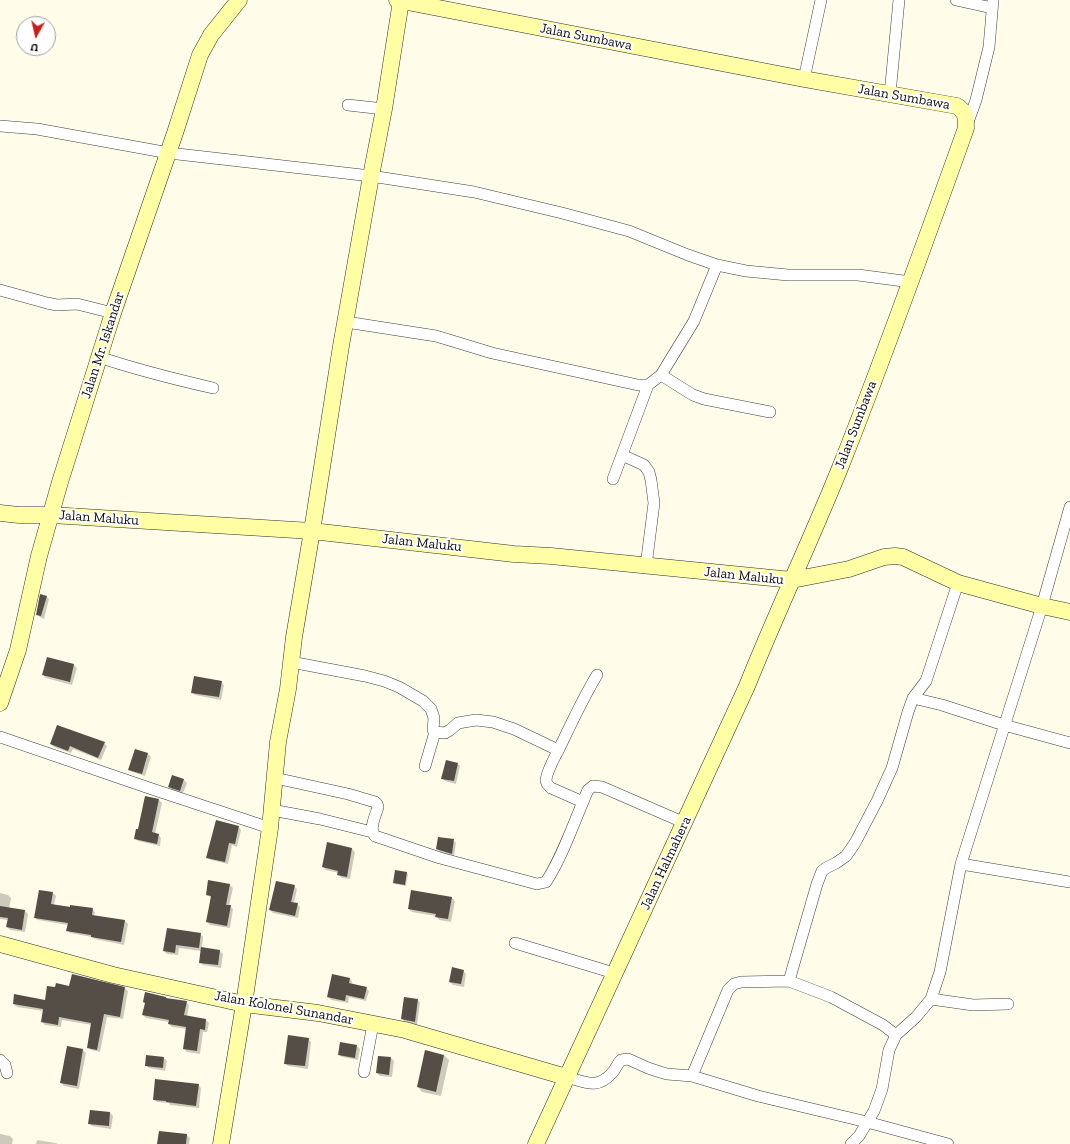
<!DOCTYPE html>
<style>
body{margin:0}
#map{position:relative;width:1070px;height:1144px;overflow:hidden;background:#fffdea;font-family:"Zilla Slab",serif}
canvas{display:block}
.north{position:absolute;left:16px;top:16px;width:40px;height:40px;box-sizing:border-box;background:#fff;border:1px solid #9e9e9e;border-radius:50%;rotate:188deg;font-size:11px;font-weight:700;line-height:16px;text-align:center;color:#0c0c0c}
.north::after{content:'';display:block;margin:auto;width:14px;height:18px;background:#c82018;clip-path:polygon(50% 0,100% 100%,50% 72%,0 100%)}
</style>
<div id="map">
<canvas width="1070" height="1144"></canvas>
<div class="north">U</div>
</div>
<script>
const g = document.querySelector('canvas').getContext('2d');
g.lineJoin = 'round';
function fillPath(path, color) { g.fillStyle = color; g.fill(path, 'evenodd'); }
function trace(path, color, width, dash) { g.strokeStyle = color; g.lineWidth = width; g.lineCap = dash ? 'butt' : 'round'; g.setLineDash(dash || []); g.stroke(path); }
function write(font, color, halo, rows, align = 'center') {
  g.font = font + ' "Zilla Slab",serif'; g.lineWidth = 4; g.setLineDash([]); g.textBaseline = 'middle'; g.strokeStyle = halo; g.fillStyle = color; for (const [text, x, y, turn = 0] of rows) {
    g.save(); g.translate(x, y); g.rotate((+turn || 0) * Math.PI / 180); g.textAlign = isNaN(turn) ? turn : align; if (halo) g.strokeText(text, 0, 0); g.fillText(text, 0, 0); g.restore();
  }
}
fillPath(new Path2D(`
 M46,596l3,3 -5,20 -4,-2 -3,-3z
 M47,658l27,7 3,3 -5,17 -26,-7 -3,-3z
 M221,682l3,3 -3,15 -26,-5 -3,-3z
 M104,743l3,3 -6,14 -28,-11 -2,4 -17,-6 -3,-3z
 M135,750l13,4 3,3 -6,19 -13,-4 -3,-3z
 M457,763l3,3 -4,18 -11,-3 -3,-3z
 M184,780l3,3 -4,10 -11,-3 -3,-3z
 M146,797l13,3 3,3 -7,31 3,1 3,3 -1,8 -22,-5 -3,-3 3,-8z
 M238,827l3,3 -4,17 -5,-2 -4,19 -17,-4 -3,-3z
 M453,840l3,3 -2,13 -14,-4 -3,-3z
 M352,849l3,3 -5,27 -8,-1 -3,-3v-2l-13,-3 -3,-3z
 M406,873l2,1 -2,12 -11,-2 -1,-1z
 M230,885l3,3 -4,18 4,3 -3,19 -20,-3 -3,-3 5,-24 -5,-3z
 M294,886l3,3 -3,14 3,1 3,3 -2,11 -25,-5 -3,-3z
 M412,891l40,7 3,3 -4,21 -12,-2 -3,-4 -24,-4 -3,-3z
 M0,893l8,2 3,3 -2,11 16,2 3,3 -3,18 -15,-2 -3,-3 1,-7 -8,-1z
 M53,893l3,3 -2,9 38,4 3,3 -1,4 31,5 3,3 -4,21 -29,-6 -3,-2 -22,-4 -3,-3 1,-5 -30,-5 -3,-2z
 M168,929l32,5 3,3 -1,11 18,3 3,3 -2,14 -18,-3 -3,-3 1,-11 -22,-3 -1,7 -11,-1 -3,-3z
 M463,971l3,3 -2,13 -11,-2 -3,-3z
 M349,978l3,3 -1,4 15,3 3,3 -3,10 -17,-4 -1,6 -17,-3 -3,-3z
 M70,987l55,1 3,3 -5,28 -16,-2 -7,35 -9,-2 -3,-3 4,-22 -30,-5 -1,7 -16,-2 -3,-3 2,-11 -27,-4 -3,-3 31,-3 11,-13z
 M166,997l1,2 19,3 3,3 -2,12 19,3 3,3 -2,9h-4l-3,22 -13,-2 -3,-3 3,-20 -15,-2 -3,-3v-2l-23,-4 -3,-3z
 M418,1000l2,3 -3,22 -12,-3 -3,-3z
 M308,1039l3,3 -3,27 -20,-3 -3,-3z
 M357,1046l3,3 -2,11 -16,-3 -3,-3z
 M68,1048l15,2 3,3 -7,36 -15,-3 -3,-3z
 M444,1055l5,5 -8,36 -19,-4 -4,-5z
 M164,1058l3,3 -2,10 -16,-3 -3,-3z
 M391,1058l3,3 -2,16 -12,-1 -3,-3z
 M198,1085l3,3 -2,20 -29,-3 -1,-2 -12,-1 -3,-3z
 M110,1113l3,3 -2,13 -19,-3 -3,-3z
 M0,1134l10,2 3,3 -1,5h-12z
 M187,1135l3,3 -1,6h-31z
 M37,1140l19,3 2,1h-22z`), '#0003');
fillPath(new Path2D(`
 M40,594l7,2 -6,20 -5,-1z
 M47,657l27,7 -4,18 -28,-7z
 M194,676l28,5 -3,16 -28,-4z
 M57,725l48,17 -7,16 -28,-12 -2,5 -18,-7z
 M135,749l13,4 -6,21 -14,-4z
 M446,760l12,3 -4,18 -13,-2z
 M172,775l12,4 -4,12 -12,-4z
 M145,796l14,3 -7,33 7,2 -2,10 -23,-5 2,-10h2z
 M216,820l23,6 -4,18 -6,-1 -4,19 -19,-4z
 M438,837l16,2 -2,15 -16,-5z
 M327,842l25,6 -5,29 -10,-2 1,-4 -16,-4z
 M395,870l12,2 -2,13 -12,-2z
 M208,880l22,4 -4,21h5l-4,21 -21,-4 5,-26 -5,-1z
 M276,881l19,4 -4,17 7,1 -3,13 -26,-6z
 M39,890l14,2 -2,12 19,3v-2l23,3 -1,7 33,5 -4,22 -30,-5v-2l-25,-4 2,-8 -34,-5z
 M411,890l41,7 -4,22 -13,-2 1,-3 -28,-5z
 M0,906l25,4 -3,20 -16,-3 2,-9 -8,-1z
 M167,928l34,5 -2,15 -23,-3 -1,8 -12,-2z
 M201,947l19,3 -2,15 -19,-2z
 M452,967l12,3 -3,14 -12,-2z
 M72,974l53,13 -5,30 -16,-3 -7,36 -10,-2 4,-25 -32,-6 -1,8 -17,-3 2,-13 -30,-5 1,-10 31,6 2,-14 8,1 1,-4 13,3z
 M332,974l18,4 -1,5 18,4 -3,12 -18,-4 -1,6 -18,-4z
 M145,992l21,5v1l21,3 -3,14 22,4 -1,11 -5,-1 -3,22 -14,-2 3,-22 -18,-3 1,-4 -27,-5 3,-12 -2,-1z
 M404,997l14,2 -3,23 -14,-3z
 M288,1035l21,3 -4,28 -21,-2z
 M340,1042l17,3 -2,13 -17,-3z
 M67,1046l16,3 -6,37 -17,-3z
 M425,1050l19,5 -8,37 -19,-5z
 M146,1055l18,2 -1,11 -18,-2z
 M378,1056l13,1 -2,18 -13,-2z
 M155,1079l44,5 -3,22 -30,-4v-1l-13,-1z
 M90,1110l20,2 -1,14 -21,-2z
 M159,1131l28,3 -1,10h-29z`), '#554e47');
const street = new Path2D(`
 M956,0l36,8
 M804,79l17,-79
 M890,94l9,-94
 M348,105l36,4
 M967,125l9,-25 13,-53 4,-47
 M0,126l37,3 132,24 202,23 103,16 88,21 67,18 59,24 29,10 29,6 42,4h70l53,7
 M0,290l47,13 10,2 20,-1 36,9
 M346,322l90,14 56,17 146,32h10l13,-10 33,-54 23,-56
 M99,357c38,13 75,22 114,31
 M661,375l32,20 11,4 66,13
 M622,455l22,10 5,7 2,8 3,23 -8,63
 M613,479l35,-94
 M291,662l74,14 19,5 15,6 24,14 8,8 3,9 -1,12 2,2 -10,34
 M913,698l29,7 62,20 66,18
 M435,732l10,1 5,-3 8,-7 18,-3 17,2 21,7 44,21
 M0,737l152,52 118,39
 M275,778l73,16 27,8 2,2 1,3c-2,8 -10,22 -3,29l65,22 97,26 9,-2c18,-28 29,-63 42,-92l5,-4 9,1 83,36
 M583,802l-32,-14c-2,-2 -4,-3 -5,-7 0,-9 10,-26 14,-34 12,-25 23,-49 37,-72
 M272,810l48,9 52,13
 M961,864l109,18
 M515,943l99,30
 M931,999l42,6 35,-1
 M896,1035l-13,-10 -52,-28 -42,-16 28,-97 5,-13 4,-3 10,-5 10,-7 9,-13 22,-42 15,-33 16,-56 5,-14 13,-17 32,-98
 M0,1060l5,5 2,8
 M364,1072l9,-48
 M692,1076l36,-86 6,-6 7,-2 48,-1
 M566,1077c19,5 31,13 46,-4 4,-4 5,-9 9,-13l7,-1 20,9 12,4 7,2 25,2 66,20 109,26 81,22
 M851,1144l8,-8 15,-25 8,-22 7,-39 7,-15 20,-18 15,-18 9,-27 21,-108 81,-258 28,-99`);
const secondary = new Path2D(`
 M397,0l407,79 153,27c9,6 9,11 9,22 -40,112 -80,224 -124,335 -30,75 -65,148 -95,223l-211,458
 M0,513l19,2h32l261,16 202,23 37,2 241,24 57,-11 35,-12 11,-1 8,1 55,26 84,23 28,6
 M0,703l18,-53 21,-94 21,-74 53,-169 62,-180 25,-78 11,-20 28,-35
 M0,944l113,31 131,29 74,9 87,17 161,47
 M221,1144l23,-140 26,-176 8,-86 10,-53 6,-52 18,-106 29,-185 30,-170 13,-67 17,-108`);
trace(street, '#3f3f3f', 12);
trace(secondary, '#2e2e2e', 17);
trace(street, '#fff', 11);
trace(secondary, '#fffea5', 16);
write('14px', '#0c0c0c', '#fff', [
 ["Jalan Sumbawa",586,37,11],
 ["Jalan Sumbawa",904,97,10],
 ["Jalan Mr. Iskandar",103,345,-72],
 ["Jalan Sumbawa",856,425,-69],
 ["Jalan Maluku",99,518,4],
 ["Jalan Maluku",422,543,6],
 ["Jalan Maluku",744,576,6],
 ["Jalan Halmahera",666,863,-65],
 ["Jalan Kolonel Sunandar",284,1008,10]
]);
</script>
